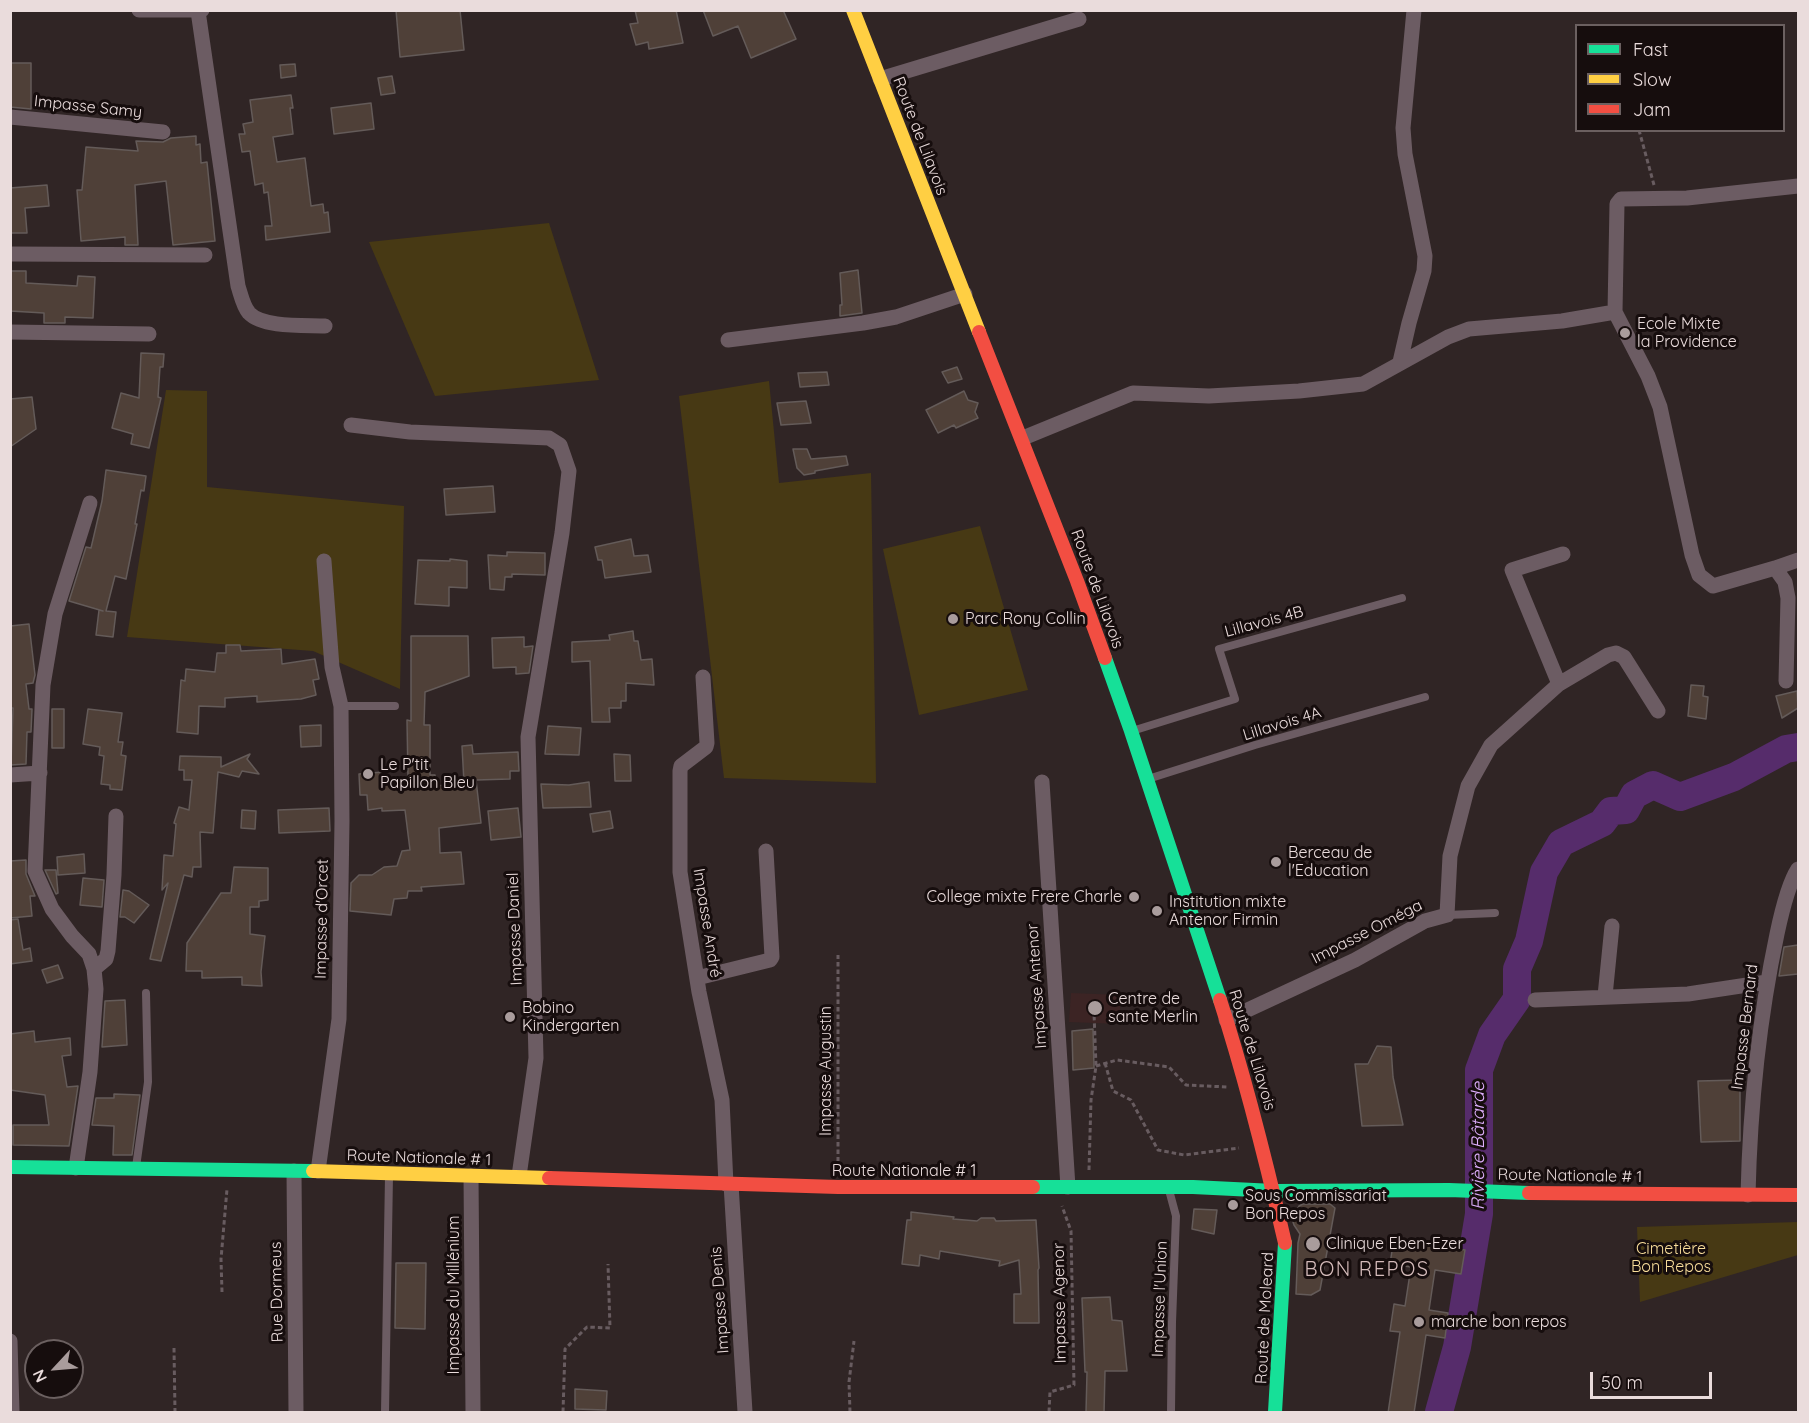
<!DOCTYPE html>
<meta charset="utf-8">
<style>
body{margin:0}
#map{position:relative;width:1809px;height:1423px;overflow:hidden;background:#302525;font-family:Quicksand,sans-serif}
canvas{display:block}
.frame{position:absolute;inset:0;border:12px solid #eadcdc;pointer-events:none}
.legend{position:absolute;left:1575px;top:24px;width:210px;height:108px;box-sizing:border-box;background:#160d0d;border:2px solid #6b6060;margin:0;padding:8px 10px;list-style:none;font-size:18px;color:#eadcdc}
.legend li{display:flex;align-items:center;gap:12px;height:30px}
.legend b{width:30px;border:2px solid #6b6060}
.north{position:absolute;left:24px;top:1339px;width:60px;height:60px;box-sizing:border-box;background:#160d0d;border:2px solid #6b6060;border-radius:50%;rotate:244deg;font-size:16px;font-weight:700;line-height:24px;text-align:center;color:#eadcdc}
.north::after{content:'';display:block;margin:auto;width:21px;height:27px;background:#a99c9c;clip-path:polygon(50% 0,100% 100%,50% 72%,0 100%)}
.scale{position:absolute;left:1590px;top:1372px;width:122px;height:27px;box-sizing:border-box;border:3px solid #eadcdc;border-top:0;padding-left:8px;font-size:18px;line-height:21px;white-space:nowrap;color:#eadcdc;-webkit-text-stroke:4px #160d0d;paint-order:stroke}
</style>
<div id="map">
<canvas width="1809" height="1423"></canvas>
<div class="frame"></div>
<ul class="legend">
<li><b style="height:8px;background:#16e098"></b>Fast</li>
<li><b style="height:8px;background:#ffcf43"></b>Slow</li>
<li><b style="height:8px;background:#f24e42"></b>Jam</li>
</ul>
<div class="north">N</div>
<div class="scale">50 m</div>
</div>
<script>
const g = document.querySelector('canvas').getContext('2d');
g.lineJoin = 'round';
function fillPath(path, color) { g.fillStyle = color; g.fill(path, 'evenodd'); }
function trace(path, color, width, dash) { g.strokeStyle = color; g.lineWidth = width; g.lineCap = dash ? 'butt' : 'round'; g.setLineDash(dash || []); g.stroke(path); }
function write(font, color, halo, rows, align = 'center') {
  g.font = font + ' Quicksand,sans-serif'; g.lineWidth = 6; g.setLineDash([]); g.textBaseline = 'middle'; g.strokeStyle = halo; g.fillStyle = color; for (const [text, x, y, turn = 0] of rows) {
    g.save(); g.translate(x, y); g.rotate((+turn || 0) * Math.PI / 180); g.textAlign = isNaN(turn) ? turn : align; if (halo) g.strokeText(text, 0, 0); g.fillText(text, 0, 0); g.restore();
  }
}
fillPath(new Path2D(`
 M1071,993l50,2 -2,29 -50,-2z`), '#3c2424');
fillPath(new Path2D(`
 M549,223l50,157 -164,16 -66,-154z
 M769,381l10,102 92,-10 5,310 -152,-5 -45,-382z
 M166,390l41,1v96l197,19 -4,183 -87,-38 -186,-14z
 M980,526l48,164 -109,25 -36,-166z
 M1798,1222v33l-158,47 -3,-75z`), '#473914');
trace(new Path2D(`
 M1439,1412l18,-65 22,-133v-144l13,-35 25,-36v-30l12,-28 15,-69 17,-29 41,-20 9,-12 15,-1 8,-15 19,-10 27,12 54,-20 52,-28 12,-2`), '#562c6b', 28);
const building = new Path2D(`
 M396,10h64l4,40 -64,7z
 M635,10h41l7,33 -34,6 -1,-7 -12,3 -6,-21 8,-1z
 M703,10h80l13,29 -45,19 -13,-32 -25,10z
 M10,63h21v46l-21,-2z
 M295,64l1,12 -15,2 -1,-13z
 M392,76l3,17 -14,2 -3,-17z
 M291,95l2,13h-3l3,26 -20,3 4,25 28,-4 6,48 12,-2 1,9 4,-1 2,20 -64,8 -1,-14h7l-4,-34 -4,1 -1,-10 -8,2 -5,-34 -8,1 -3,-18h6l-2,-10 10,-2 -3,-22z
 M371,103l3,26 -40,5 -3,-26z
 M196,136v9l4,-1 1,19 6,-1 8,79 -42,4 -7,-64 -31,4 3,60h-13v-8l-44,4 -4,-51h5l4,-43 52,4 -2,-10 27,1 8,-4z
 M47,185l2,21 -24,2 2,25h-17v-45z
 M858,270l4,43 -22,3v-11h2l-2,-32z
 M10,271h16v12l51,3 1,-10 17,1 -2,41 -28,-1v6h-21v-10l-34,-2z
 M141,353l23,1 -1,13h-3l-2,30 3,1 -12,50 -18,-4 2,-10 -21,-6 9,-35 18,5z
 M957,367l5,12 -14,4 -6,-11z
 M827,372l2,13 -29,2 -2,-14z
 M964,391l4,9 10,3 -3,9 3,6 -22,10 -2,-3 -16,8 -12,-23z
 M32,397l4,32 -26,18v-48z
 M806,401l5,22 -30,2 -4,-22z
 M793,449h14l4,10 35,-3 2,9 -33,6v2l-11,2 -7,-7z
 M106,470l40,6 -2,15 -3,-1 -6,34h2l-11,55 -11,-3 -9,35 10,1 -3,25 -17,-2 3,-25 4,1 -34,-10 17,-54 5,1 11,-47z
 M493,486l2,26 -49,3 -2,-26z
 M631,539l3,17 14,-1 3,17 -46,6 -3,-18h-4l-3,-13z
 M507,552l38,1v22l-33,-1v3h-7l-1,13 -14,-1 -2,-34 19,1z
 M450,559l17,2v27l-18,-1v19l-34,-2 3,-44 32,1z
 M29,624l6,51 -2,8 -7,1 3,25h3l-1,23h-4l-1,32 -15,1 2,-57h-3v-82z
 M633,631l1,10h4l3,19 11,-1 2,26 -28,-2v18h-5v7h-12l1,14h-18l-2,-61 -18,1v-20l38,-2 -1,-5z
 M411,636h57l1,40 -44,16 -1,33h6v50h5l1,11 28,-3 -2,-37 10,-1 1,9 45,-2 1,19h-9v8l-34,1 5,43 -42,5 1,25 21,-1 3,32 -43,3 1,4h-14l-1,7 -13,1 -3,16 -41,-4 1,-28 8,-8h13l12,-8 13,-1 5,-15 8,-1 -5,-40 -23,1v-3l-14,2 -1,-15h-7l-1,-21 24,-2 1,9 24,-3 -1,-58 4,1z
 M524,637v10l9,-1 -4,27 -13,1v-7l-23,1 -1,-30z
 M226,645h14l1,6 40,-2 1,15 33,-5 4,20 -6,1 3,15 -15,4 -44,3v-6l-32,2v9l-26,-1 -1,28 -21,-2 4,-52 4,1 1,-12 29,3 2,-19h9z
 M1691,685l13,1 -1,10 5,1 -2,22 -18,-3z
 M1797,691l1,17 -16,10 -6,-22z
 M52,709h12v39h-12z
 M88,709l34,4 -4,29h5l-2,13 5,1 -4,34 -12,-1v-4l-9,-1 3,-28 -5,-1 1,-8 -17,-3z
 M321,725v21l-20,1 -1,-21z
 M548,726l33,2 -2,27 -34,-1z
 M250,754l-3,5 12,15 -17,-3 -3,6 -21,-5 -5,61 -13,-1 1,35h-8l-1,10 -8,-2 -23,86 -11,-2 18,-76 -6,7 2,-35 9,1 3,-32 -2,-1 5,-16 10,3 3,-30h-8v-10h-5l1,-14 41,1v10z
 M614,754l16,1 1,26h-16z
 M589,782l2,25 -48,1 -2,-24 28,1z
 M329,808l1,23 -51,2 -1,-23z
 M518,808l3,29 -30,3 -3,-29z
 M242,810l14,1 -1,18 -14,-1z
 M610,811l3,17 -20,4 -3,-18z
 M84,854l1,19 -27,2 -1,-18z
 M26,860v14l9,22h-5l2,20 -22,2v-57z
 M234,867l34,1v32l-9,1v6h-9v27l15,2 -4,36 1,14 -20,-1v-8l-40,1v-7h-16l1,-28 34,-50h10z
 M45,870h11l2,23 -2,1z
 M83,878l21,2 -2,27 -22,-2z
 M123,890l6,1 20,14 -15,18 -9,-6h-5z
 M18,919l5,31 7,-2 2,13 -22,3v-44z
 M1798,945v29l-19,2 5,-29z
 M58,965l5,13 -16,5 -5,-13z
 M125,1000l2,45 -25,2 3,-46z
 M1093,1029l1,39 -21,2 -1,-39z
 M34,1031l1,11 35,-4 1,17 -9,1 5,31 11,-1 -9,60 -56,-1v-20h36l-4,-30 -35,-5v-56z
 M1377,1046l14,1 2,30 10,48 -41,1 -7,-62h13z
 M1740,1080v61l-39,1 -3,-61z
 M114,1094l26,1 -8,60h-19l1,-29 -22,-1 4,-27h18z
 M1303,1204h27l5,4 -15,82 -9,5 -15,-1 2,-51 2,-9 -6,-9 -2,-6 7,-13z
 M1194,1209l23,1 -3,24 -22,-5z
 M911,1212l43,5 -1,2 24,2 4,-3h13l2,3 40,-1 3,48 -1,2 1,53h-25v-29h7l-2,-34 -20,6 1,-5 -60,-10 -1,8 -19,-4 -1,11 -17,-2 5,-44h4z
 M1394,1238l71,12 -4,24 -26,-4 -6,40 19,3 -3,25 -19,-3 -12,78h-26l12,-81 -10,-1 4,-27 11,2 6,-39 -21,-3z
 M396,1263h30l-1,66 -30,-1z
 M1110,1297l2,23 10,1 5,50h-22l-1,42h-18l1,-41h-2l-3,-74z
 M575,1389l32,2 -1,19 -31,-1z`);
fillPath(building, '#4f4038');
trace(building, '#645b59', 1.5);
trace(new Path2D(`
 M1615,24v2
 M1639,130l15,55
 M1105,1063l8,28 18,9 27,50 26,5 55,-7
 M1096,1066l21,-6 52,7 17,18 41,2
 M838,1169v-214
 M1089,1170l2,-70 5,-34 -2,-53
 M222,1292l-1,-33 6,-70
 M174,1348l1,64
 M563,1412l2,-63 22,-22 23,1 -2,-64
 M850,1412l-1,-30 5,-41
 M1049,1412l1,-20 24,-7 -3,-154 -9,-25`), '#685c60', 3, [4.5, 3]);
trace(new Path2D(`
 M341,706h54
 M1132,731l103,-32 -16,-50 183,-51
 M1148,779l107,-34 170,-48
 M1447,915l48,-2
 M136,1167l12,-85 -2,-89
 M1169,1190l7,26 -4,106 -1,90
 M385,1412l4,-236`), '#6c5c63', 8);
trace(new Path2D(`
 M139,10h63
 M198,11l40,275c3,9 5,20 11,27 14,15 57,12 76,13
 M880,79l199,-60
 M10,117l153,15
 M10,254l195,1
 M1615,312l33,64 12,31 32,148 7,20 14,11 62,-18 23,-8
 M10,332l139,2
 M728,340l135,-17 33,-6 69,-23
 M1400,362l9,-39 15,-52 1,-15 -20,-102 -2,-26 11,-118
 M351,425l59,7 139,6 11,7 9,26 -7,62 -34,204 8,321 -17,118
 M1023,438l110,-45 76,3 90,-5 64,-7 85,-47 21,-8 93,-8 53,-9 2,-108 4,-5 66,-1 111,-12
 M1775,568l10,14 3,16 -2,83
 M703,677l4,66 -1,4 -25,19 -1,5v101l19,120 23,108 4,84
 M1559,684l49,-29 8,-2 8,4 34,54
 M10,775l30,-2
 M1042,782l26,405
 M94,969l12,-10 2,-8 6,-76 2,-59
 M697,978l73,-18 2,-3 -6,-106
 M1605,996l7,-70
 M1535,1000l153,-6 79,-12
 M1226,1020l129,-60 70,-39 22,-6 3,-59 18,-70 23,-41 68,-61 -47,-114 51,-16
 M76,1168l14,-96 6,-83 -2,-20 -5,-15 -17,-18 -20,-27 -17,-38 8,-186 12,-71 35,-111
 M294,1171l2,241
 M318,1171l21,-152 3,-198 -1,-115 -9,-39 -8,-106
 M471,1176l2,236
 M731,1184l14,228
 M1748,1195c2,-87 11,-176 29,-261 4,-19 11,-50 21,-65
 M10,1341l2,71`), '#6c5c63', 15);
trace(new Path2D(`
 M1105,658l26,73 89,269
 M10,1167l303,4
 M1033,1187h160l81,4 175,-1 80,3
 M1275,1412l10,-169`), '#16e098', 14);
trace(new Path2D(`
 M853,10l126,322
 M313,1171l236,7`), '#ffcf43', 14);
trace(new Path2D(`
 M979,332l98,249 28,77
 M1220,1000c26,80 46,161 65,243
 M549,1178l289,9h195
 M1529,1193l269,2`), '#f24e42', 14);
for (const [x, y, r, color] of [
 [1625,333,6,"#a99c9c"],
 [953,619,6,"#a99c9c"],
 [368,774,6,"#a99c9c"],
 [1276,862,6,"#a99c9c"],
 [1134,897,6,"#a99c9c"],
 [1157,911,6,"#a99c9c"],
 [1095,1008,8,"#a99c9c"],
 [510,1017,6,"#a99c9c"],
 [1233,1205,6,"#a99c9c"],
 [1313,1244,8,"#a99c9c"],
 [1419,1322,6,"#a99c9c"]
]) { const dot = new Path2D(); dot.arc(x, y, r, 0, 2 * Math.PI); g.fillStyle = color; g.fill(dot); trace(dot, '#160d0d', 2); }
write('16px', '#eadcdc', '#160d0d', [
 ["Impasse Samy",88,107,6],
 ["Route de Lilavois",920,136,69],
 ["Route de Lilavois",1097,589,70],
 ["Lillavois 4B",1264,622,-15],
 ["Lillavois 4A",1282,724,-17],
 ["Impasse d'Orcet",322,919,-89],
 ["Impasse André",707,923,81],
 ["Impasse Daniel",515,929,-92],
 ["Impasse Oméga",1367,932,-27],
 ["Impasse Antenor",1037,986,-94],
 ["Impasse Bernard",1745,1027,-83],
 ["Route de Lilavois",1252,1050,73],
 ["Impasse Augustin",826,1071,-90],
 ["Route Nationale # 1",419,1158,2],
 ["Route Nationale # 1",904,1171],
 ["Route Nationale # 1",1570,1176,1],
 ["Rue Dormeus",277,1292,-91],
 ["Impasse du Millénium",454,1295,-90],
 ["Impasse l'Union",1160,1299,-88],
 ["Impasse Denis",720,1300,-94],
 ["Impasse Agenor",1060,1303,-91],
 ["Route de Moleard",1265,1318,-87]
]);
write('16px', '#eadcdc', '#160d0d', [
 ["Ecole Mixte",1637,324],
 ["la Providence",1637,342],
 ["Parc Rony Collin",965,619],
 ["Le P'tit",380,765],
 ["Papillon Bleu",380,783],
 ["Berceau de",1288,853],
 ["l'Education",1288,871],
 ["College mixte Frere Charle",1122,897,"right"],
 ["Institution mixte",1169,902],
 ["Antenor Firmin",1169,920],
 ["Centre de",1108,999],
 ["sante Merlin",1108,1017],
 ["Bobino",522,1008],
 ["Kindergarten",522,1026],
 ["Sous Commissariat",1245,1196],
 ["Bon Repos",1245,1214],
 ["Clinique Eben-Ezer",1326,1244],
 ["marche bon repos",1431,1322]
], 'left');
write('16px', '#f8dd9a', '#160d0d', [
 ["Cimetière",1671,1249],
 ["Bon Repos",1671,1267]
]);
write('italic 18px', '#dfaffe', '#160d0d', [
 ["Rivière Bâtarde",1479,1146,-90]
]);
g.letterSpacing = '1.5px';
write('20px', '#d4bbba', '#160d0d', [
 ["BON REPOS",1367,1270]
]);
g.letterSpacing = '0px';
</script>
